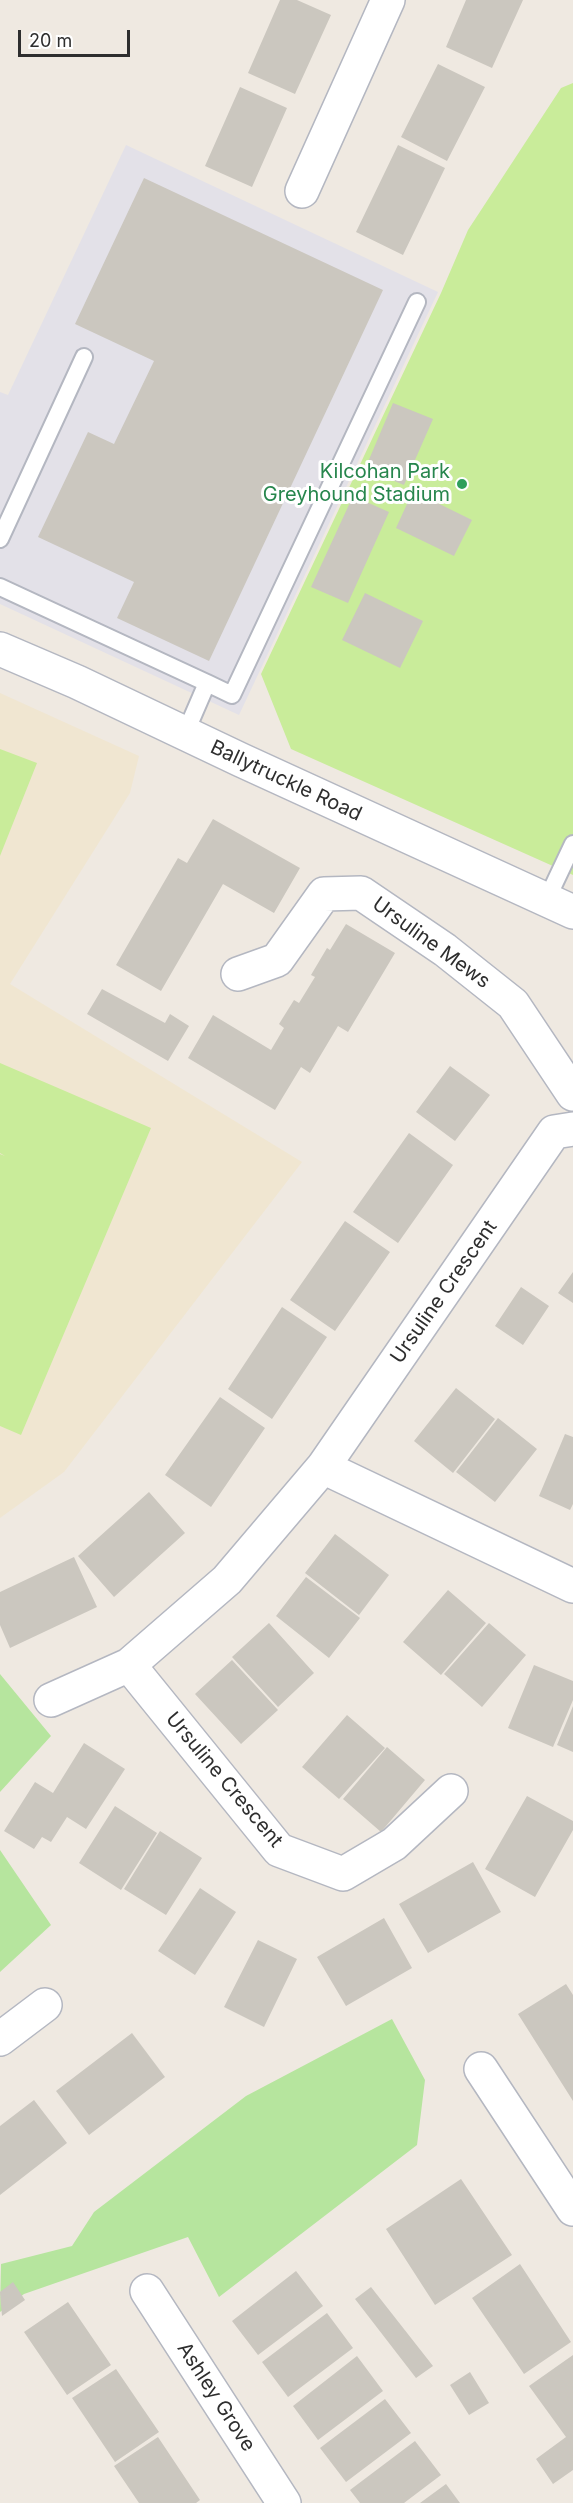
<!DOCTYPE html>
<style>
body{margin:0}
#map{position:relative;width:573px;height:2503px;overflow:hidden;background:#efe9e1;font-family:Inter,sans-serif}
canvas{display:block}
.scale{position:absolute;left:18px;top:30px;width:112px;height:27px;box-sizing:border-box;border:3px solid #2e2e2e;border-top:0;padding-left:8px;font-size:18px;line-height:21px;white-space:nowrap;color:#2e2e2e;-webkit-text-stroke:4px #fff;paint-order:stroke}
</style>
<div id="map">
<canvas width="573" height="2503"></canvas>
<div class="scale">20 m</div>
</div>
<script>
const g = document.querySelector('canvas').getContext('2d');
g.lineJoin = 'round';
function fillPath(path, color) { g.fillStyle = color; g.fill(path, 'evenodd'); }
function trace(path, color, width, dash) { g.strokeStyle = color; g.lineWidth = width; g.lineCap = dash ? 'butt' : 'round'; g.setLineDash(dash || []); g.stroke(path); }
function write(font, color, halo, rows, align = 'center') {
  g.font = font + ' Inter,sans-serif'; g.lineWidth = 6; g.setLineDash([]); g.textBaseline = 'middle'; g.strokeStyle = halo; g.fillStyle = color; for (const [text, x, y, turn = 0] of rows) {
    g.save(); g.translate(x, y); g.rotate((+turn || 0) * Math.PI / 180); g.textAlign = isNaN(turn) ? turn : align; if (halo) g.strokeText(text, 0, 0); g.fillText(text, 0, 0); g.restore();
  }
}
fillPath(new Path2D(`
 M126,145l312,147 -199,423 -239,-111v-212l8,3z`), '#e3e1e8');
fillPath(new Path2D(`
 M0,693l139,63 -9,37 -120,191 292,178 -238,310 -64,46z`), '#f0e6d1');
fillPath(new Path2D(`
 M0,1674l51,62 -51,56z
 M0,1850l51,75 -51,47z
 M392,2019l33,61 -8,65 -198,152 -31,-60 -164,57 -24,18 1,-48 71,-18 22,-34 152,-116z`), '#b6e59e');
fillPath(new Path2D(`
 M573,83v792l-282,-126 -30,-75 180,-381 27,-63 93,-142z
 M0,749l37,14 -37,93z
 M0,1063l151,65 -130,307 -21,-9v-272l5,2 -5,-3z`), '#c9ec9a');
fillPath(new Path2D(`
 M280,0h17l34,15 -36,79 -47,-21z
 M466,0h57l-31,68 -46,-21z
 M438,64l47,23 -38,74 -46,-24z
 M240,87l47,21 -35,79 -47,-21z
 M398,145l47,23 -42,87 -47,-23z
 M144,178l239,112 -174,371 -92,-43 17,-36 -96,-45 50,-105 26,12 40,-83 -79,-37z
 M393,403l40,16 -29,66 -39,-16z
 M413,491l59,29 -18,36 -58,-28z
 M353,496l36,16 -41,91 -37,-16z
 M365,593l58,28 -23,47 -58,-28z
 M213,819l87,49 -26,45 -51,-29 -62,107 -45,-26 62,-107 9,5z
 M346,924l49,29 -47,79 -10,-6 -28,47 -9,-6 -26,43 -87,-52 25,-43 58,35 13,-22 -5,-4 15,-24 5,3 16,-26 -4,-2 16,-27 3,2z
 M102,989l63,34 5,-9 19,12 -21,35 -81,-47z
 M450,1066l40,29 -35,46 -39,-29z
 M409,1133l44,32 -55,78 -45,-31z
 M345,1221l45,31 -55,79 -45,-31z
 M573,1272v31l-15,-10z
 M521,1287l28,19 -26,39 -28,-19z
 M282,1307l45,30 -55,82 -44,-30z
 M456,1388l39,31 -42,54 -39,-32z
 M220,1397l45,31 -54,79 -46,-32z
 M498,1418l39,31 -42,53 -39,-30z
 M565,1434l8,3v67l-3,6 -31,-14z
 M149,1492l36,41 -71,64 -36,-41z
 M335,1534l54,41 -30,40 -54,-42z
 M74,1557l23,50 -87,41 -10,-23v-33z
 M306,1577l54,41 -31,40 -53,-42z
 M448,1590l38,33 -45,52 -38,-33z
 M269,1623l45,50 -36,34 -46,-50z
 M489,1623l37,32 -44,52 -38,-33z
 M232,1660l46,50 -37,34 -46,-50z
 M534,1665l39,16v19l-20,47 -45,-19z
 M573,1706v46l-16,-7z
 M347,1715l38,33 -46,51 -37,-32z
 M84,1743l41,26 -39,60 -19,-12 -16,25 -9,-5 -8,12 -30,-18 31,-49 18,11z
 M387,1747l38,33 -44,52 -38,-33z
 M527,1796l46,25v9l-38,67 -50,-28z
 M115,1806l42,27 -36,57 -42,-27z
 M160,1831l42,27 -36,57 -42,-26z
 M473,1862l28,50 -73,41 -29,-49z
 M200,1888l36,24 -41,63 -37,-24z
 M384,1918l28,50 -66,38 -29,-49z
 M258,1940l39,19 -33,68 -40,-20z
 M566,1984l7,11v106l-55,-87z
 M132,2033l33,44 -76,58 -33,-44z
 M34,2100l33,43 -67,52v-69z
 M461,2179l51,76 -77,50 -49,-76z
 M520,2264l51,78 -47,32 -52,-76z
 M296,2271l27,35 -65,49 -26,-34z
 M13,2282l12,18 -23,16 -2,-24z
 M371,2287l62,79 -17,12 -61,-79z
 M68,2302l43,63 -44,30 -43,-63z
 M327,2313l26,35 -65,49 -26,-35z
 M573,2355v115l-20,14 -17,-25 30,-22 -37,-51z
 M357,2356l26,35 -65,49 -25,-34z
 M116,2369l43,63 -44,30 -43,-64z
 M470,2372l19,31 -20,12 -19,-30z
 M385,2399l26,34 -65,49 -26,-34z
 M158,2437l42,63 -4,3h-57l-25,-37z
 M415,2441l26,34 -37,28h-44l-10,-13z
 M446,2484l14,19h-40z`), '#cbc7bf');
const lane = new Path2D(`
 M0,539l84,-182
 M0,587l207,96
 M185,734l22,-51 25,12 185,-393
 M547,899l26,-55`);
const street = new Path2D(`
 M302,191l86,-191
 M238,974l39,-14 47,-66 37,-1 84,57 68,54 60,90
 M323,1467l250,119
 M51,1700l78,-35
 M451,1791l-57,53 -51,30 -64,-24 -150,-185 98,-85 96,-113 231,-335 19,-3
 M0,2039l45,-34
 M481,2069l92,140
 M147,2291l137,212`);
const secondary = new Path2D(`
 M0,649l77,33 164,78 332,152`);
trace(lane, '#b4b7c1', 20);
trace(street, '#b4b7c1', 36);
trace(secondary, '#b4b7c1', 36);
trace(lane, '#fff', 16);
trace(street, '#fff', 33);
trace(secondary, '#fff', 33);
for (const [x, y, r, color] of [
 [462,484,6,"#2e9e5b"]
]) { const dot = new Path2D(); dot.arc(x, y, r, 0, 2 * Math.PI); g.fillStyle = color; g.fill(dot); trace(dot, '#fff', 2); }
write('20px', '#27864d', '#fff', [
 ["Kilcohan Park",450,472],
 ["Greyhound Stadium",450,495]
], 'right');
write('20px', '#2e2e2e', '#fff', [
 ["Ballytruckle Road",286,781,25],
 ["Ursuline Mews",431,943,36],
 ["Ursuline Crescent",444,1292,-55],
 ["Ursuline Crescent",224,1780,50],
 ["Ashley Grove",216,2397,57]
]);
</script>
